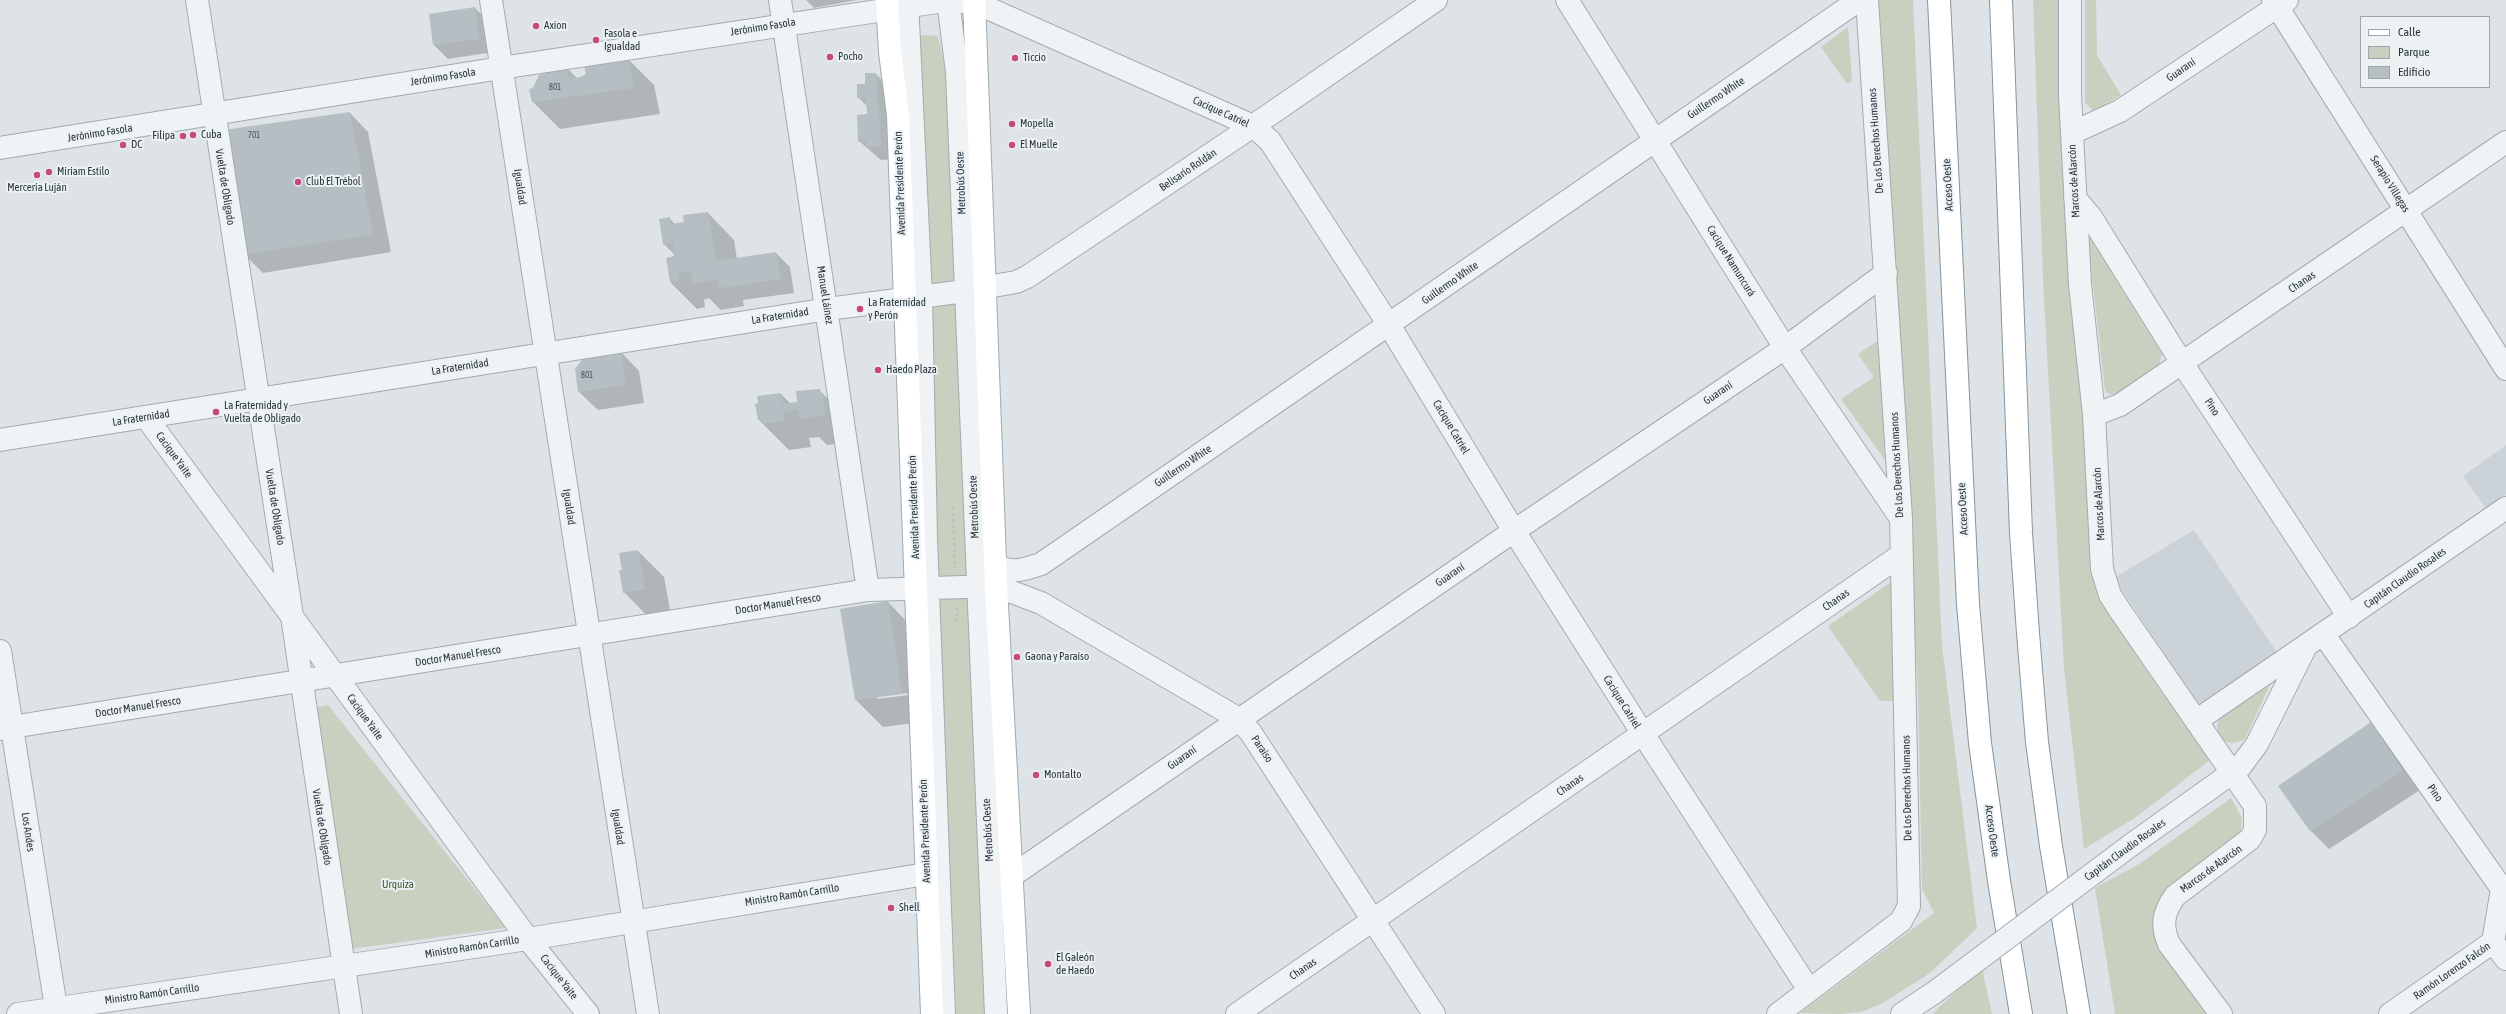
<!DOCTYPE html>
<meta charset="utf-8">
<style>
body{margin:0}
#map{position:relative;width:2506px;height:1014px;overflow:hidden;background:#dde3e6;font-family:"Asap Condensed",sans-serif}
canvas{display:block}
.legend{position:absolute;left:2360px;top:16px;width:130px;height:72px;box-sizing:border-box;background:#ecf2f4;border:1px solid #9ea6aa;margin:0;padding:5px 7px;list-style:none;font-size:12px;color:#28343c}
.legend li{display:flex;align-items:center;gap:8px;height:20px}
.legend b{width:20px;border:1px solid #9ea6aa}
</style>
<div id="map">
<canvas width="2506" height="1014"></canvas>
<ul class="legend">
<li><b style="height:5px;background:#fff"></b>Calle</li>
<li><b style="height:11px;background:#c8d0bf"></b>Parque</li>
<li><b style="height:11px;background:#b5bec3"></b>Edificio</li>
</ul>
</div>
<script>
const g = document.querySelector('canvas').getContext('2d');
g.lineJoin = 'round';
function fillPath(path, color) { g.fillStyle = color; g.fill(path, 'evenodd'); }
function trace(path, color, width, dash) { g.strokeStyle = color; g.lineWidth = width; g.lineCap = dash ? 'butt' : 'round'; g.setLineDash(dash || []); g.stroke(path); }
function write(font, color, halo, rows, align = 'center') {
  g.font = font + ' "Asap Condensed",sans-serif'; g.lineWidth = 4; g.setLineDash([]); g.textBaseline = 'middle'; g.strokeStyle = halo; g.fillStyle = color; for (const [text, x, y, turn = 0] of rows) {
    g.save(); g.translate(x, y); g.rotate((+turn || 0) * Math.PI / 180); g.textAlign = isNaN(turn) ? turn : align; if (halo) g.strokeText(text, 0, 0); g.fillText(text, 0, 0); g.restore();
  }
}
fillPath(new Path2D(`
 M2506,445v50l-20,14 -23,-33z
 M2194,530l84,124 -74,49h-6l-3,-3 -81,-122z`), '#cbd3d8');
fillPath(new Path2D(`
 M1878,0h35l29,646 35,282 -47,45 -47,30 -21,9 -23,2 -39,-1 134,-100 -12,-24 -4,-198z
 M2033,0h25l3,128 21,254 10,193c27,64 78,127 118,185l-74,57 -52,32 -20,-181 -21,-390z
 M2085,0h11l1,55 24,40 -27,16 -9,-8z
 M1848,27l4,54 -5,3 -26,-37z
 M916,35l22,1 11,49 38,929h-31z
 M2087,233l75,121 -3,11 -45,30 -5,-1 -4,-4z
 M1879,340l6,120 -44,-61 33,-22 -16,-23z
 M1891,582l3,119h-14l-52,-75z
 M2270,685l-25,54c-17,9 -33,0 -26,-20z
 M328,705l178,223 -156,21 -36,-241z
 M2231,798l11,20 -2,20 -81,65 50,111h-94l-20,-126 46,-25z
 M1982,968l10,46h-59l4,-5z`), '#c8d0bf');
fillPath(new Path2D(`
 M806,0h51l-43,8z
 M475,8l14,14 4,30 -45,7 -14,-14z
 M628,59l26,26 6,29 -100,15 -27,-27 -2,-12 16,-16 20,-6 10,10z
 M876,74l14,14 4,71 -13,1 -22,-19 9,-26v-8l-10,-10z
 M350,113l18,19 23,120 -128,21 -19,-19z
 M708,213l26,27 3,19 39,-6 14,14 4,26 -51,7 1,6 -23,4 -12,-12 -5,2 1,7 -8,2 -27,-27 5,-27 -11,-11 5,-26 6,6 10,-1z
 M621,352l18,19 5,32 -46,7 -19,-18z
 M819,390l27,27 5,25 -24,3 -8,-8 -10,1 2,9 -22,3 -30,-30 22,-26 10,10 7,-1z
 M638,551l26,26 7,38 -21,4 -26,-27 -1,-21z
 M888,602l26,27 15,92 -46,6 -27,-27 -14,-90zM907,693l1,2 -31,4v-2z
 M2371,723l18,19 31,48 -91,59 -18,-18 -31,-45z`), '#0003');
fillPath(new Path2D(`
 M475,7l4,32 -46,6 -4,-31z
 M628,58l6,30 -102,14 -3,-13 4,-1 6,-13 7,-2 -1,-3 22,-3 2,12 17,-3 -2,-12z
 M865,73h11l5,73 -15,1v-6l-8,1 -1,-27 10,-1 -1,-16h-9v-14h8z
 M350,112l23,122 -129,21 -20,-125z
 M708,212l8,49 60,-9 5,27 -62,9 -1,-9 -25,5 -2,-14 -13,3 1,8 -9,1 -4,-24 8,-2 -1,-13 -10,2 -4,-26 11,-2 1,7 13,-2 -1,-7z
 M621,351l5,34 -48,7 -3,-23 9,-12z
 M820,389l1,4h2l2,22 -26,4 -1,-9 -15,2 2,9 -23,3 -1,-4h-3l-3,-16 3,-1 -1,-7 24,-3 2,11 14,-2 -1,-11z
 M638,550l7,39 -22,4 -4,-23h3l-3,-17z
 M888,601l14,93 -47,6 -15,-91z
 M2371,722l32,49 -93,60 -32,-45z`), '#b5bec3');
const minor = new Path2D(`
 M197,0l95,616 59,398
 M491,0l157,1014
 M780,0l88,590
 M907,0l14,296 5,242 18,476
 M948,0l9,73 39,941
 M1567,0l218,348 115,169
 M2070,0v95l10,189 14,131 8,154 8,26 11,17 134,194v24l-5,9 -75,57c-12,17 -14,29 -6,48l52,70
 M2273,0l233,369
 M2072,133l48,-22 167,-111
 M0,148l501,-80 436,-66h37l279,124 17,15 119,184 125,206 129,203 166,256
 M2075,198l16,19 91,146 167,254
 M2094,415l26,-10 386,-263
 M146,417l382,522 60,75
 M0,440l828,-131 137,-18 51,-9 11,-5 226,-151 183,-126
 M995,565c19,9 27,5 46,-1l818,-564
 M2324,635l178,254 -9,53 13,17
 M0,651l57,363
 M2196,721l310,-213
 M0,729l868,-139 128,-4 45,17 198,116 12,14 183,281
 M2131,845l109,-78 17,-23 47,-94
 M1013,875l501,-344 271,-183 101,-75
 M18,1014l510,-75 398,-65
 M1237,1014l664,-459
 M1778,1014l123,-93 8,-15 -8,-388 -34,-518
 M1902,1014l33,-22
 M2390,1014l103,-72`);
const major = new Path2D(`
 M887,0l3,52 8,63 34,899
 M974,0l22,586 23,428`);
const highway = new Path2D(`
 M1939,0l29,604 12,139 19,138 22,133
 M2001,0l20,533 7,100 9,109 14,104 28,168`);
trace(minor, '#a3abb0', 24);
trace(major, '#9dabb1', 24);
trace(highway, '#86949c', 24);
trace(new Path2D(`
 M953,507l2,61
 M957,607v15`), '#bcc1c5', 2.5, [3, 3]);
trace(minor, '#f0f3f5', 22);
trace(major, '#fff', 22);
trace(highway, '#fff', 22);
const minorBridge = new Path2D(`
 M1935,992l196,-147`);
trace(minorBridge, '#a3abb0', 24, []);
trace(minorBridge, '#f0f3f5', 22);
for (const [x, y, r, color] of [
 [536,26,4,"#c6487c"],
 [596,40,4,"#c6487c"],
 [830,57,4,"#c6487c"],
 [1015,58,4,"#c6487c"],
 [1012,124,4,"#c6487c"],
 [193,135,4,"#c6487c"],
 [183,136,4,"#c6487c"],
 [123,145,4,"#c6487c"],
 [1012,145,4,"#c6487c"],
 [49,172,4,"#c6487c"],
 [37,175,4,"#c6487c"],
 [298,182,4,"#c6487c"],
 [860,309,4,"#c6487c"],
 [878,370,4,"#c6487c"],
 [216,412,4,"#c6487c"],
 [1017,657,4,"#c6487c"],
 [1036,775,4,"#c6487c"],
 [891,908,4,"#c6487c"],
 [1048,964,4,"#c6487c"]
]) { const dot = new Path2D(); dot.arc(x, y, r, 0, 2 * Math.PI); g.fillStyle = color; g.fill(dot); trace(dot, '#ecf2f4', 1.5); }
write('9px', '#4b565e', null, [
 ["801",555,87],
 ["701",254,135],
 ["801",587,375]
]);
write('11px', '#28343c', '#ecf2f4', [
 ["Axion",544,26],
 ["Fasola e",604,34],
 ["Igualdad",604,47],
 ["Pocho",838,57],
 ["Ticcio",1023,58],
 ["Mopella",1020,124],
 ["Cuba",201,135],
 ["Filipa",175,136,"right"],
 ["DC",131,145],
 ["El Muelle",1020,145],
 ["Miriam Estilo",57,172],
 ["Club El Trébol",306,182],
 ["Mercería Luján",37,188,"center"],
 ["La Fraternidad",868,303],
 ["y Perón",868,316],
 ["Haedo Plaza",886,370],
 ["La Fraternidad y",224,406],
 ["Vuelta de Obligado",224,419],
 ["Gaona y Paraíso",1025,657],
 ["Montalto",1044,775],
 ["Shell",899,908],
 ["El Galeón",1056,958],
 ["de Haedo",1056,971]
], 'left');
write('11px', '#28343c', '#ecf2f4', [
 ["Jerónimo Fasola",763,27,-9],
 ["Guaraní",2181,70,-34],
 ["Jerónimo Fasola",443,77,-9],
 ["Guillermo White",1716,98,-34],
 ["Cacique Catriel",1221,112,24],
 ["Jerónimo Fasola",100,133,-9],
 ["De Los Derechos Humanos",1876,141,-94],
 ["Belisario Roldán",1188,170,-34],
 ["Marcos de Alarcón",2074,181,-93],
 ["Avenida Presidente Perón",900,183,-92],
 ["Metrobús Oeste",961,183,-92],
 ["Serapio Villegas",2390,184,58],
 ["Acceso Oeste",1948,185,-93],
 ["Vuelta de Obligado",225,187,81],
 ["Igualdad",520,187,81],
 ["Cacique Namuncurá",1731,261,58],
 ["Chanas",2302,282,-34],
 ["Guillermo White",1450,283,-35],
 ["Manuel Láinez",825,295,81],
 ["La Fraternidad",780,316,-9],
 ["La Fraternidad",460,367,-9],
 ["Guaraní",1718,393,-34],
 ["Pino",2212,407,57],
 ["La Fraternidad",141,418,-9],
 ["Cacique Catriel",1451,427,59],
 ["Cacique Yaite",174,455,54],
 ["De Los Derechos Humanos",1897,465,-93],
 ["Guillermo White",1183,466,-34],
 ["Marcos de Alarcón",2099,504,-93],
 ["Vuelta de Obligado",275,507,81],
 ["Igualdad",569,507,81],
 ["Avenida Presidente Perón",914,507,-92],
 ["Metrobús Oeste",974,507,-92],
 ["Acceso Oeste",1963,509,-93],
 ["Guaraní",1450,575,-34],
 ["Capitán Claudio Rosales",2405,578,-35],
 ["Chanas",1836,600,-35],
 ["Doctor Manuel Fresco",778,604,-9],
 ["Doctor Manuel Fresco",458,656,-9],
 ["Cacique Catriel",1622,702,58],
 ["Doctor Manuel Fresco",138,707,-9],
 ["Cacique Yaite",365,717,54],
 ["Paraíso",1262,749,56],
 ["Guaraní",1182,758,-35],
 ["Chanas",1570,785,-35],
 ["De Los Derechos Humanos",1907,788,-91],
 ["Pino",2435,793,55],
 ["Vuelta de Obligado",322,827,81],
 ["Igualdad",618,827,81],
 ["Metrobús Oeste",988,830,-93],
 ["Avenida Presidente Perón",925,831,-92],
 ["Acceso Oeste",1992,831,82],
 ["Los Andes",28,832,81],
 ["Capitán Claudio Rosales",2125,850,-36],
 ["Marcos de Alarcón",2211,869,-36],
 ["Ministro Ramón Carrillo",792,895,-9],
 ["Ministro Ramón Carrillo",472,947,-9],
 ["Chanas",1303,969,-34],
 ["Ramón Lorenzo Falcón",2452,971,-35],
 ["Cacique Yaite",559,977,52],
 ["Ministro Ramón Carrillo",152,994,-8]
]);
write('11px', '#455736', '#ecf2f4', [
 ["Urquiza",398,885]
]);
</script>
